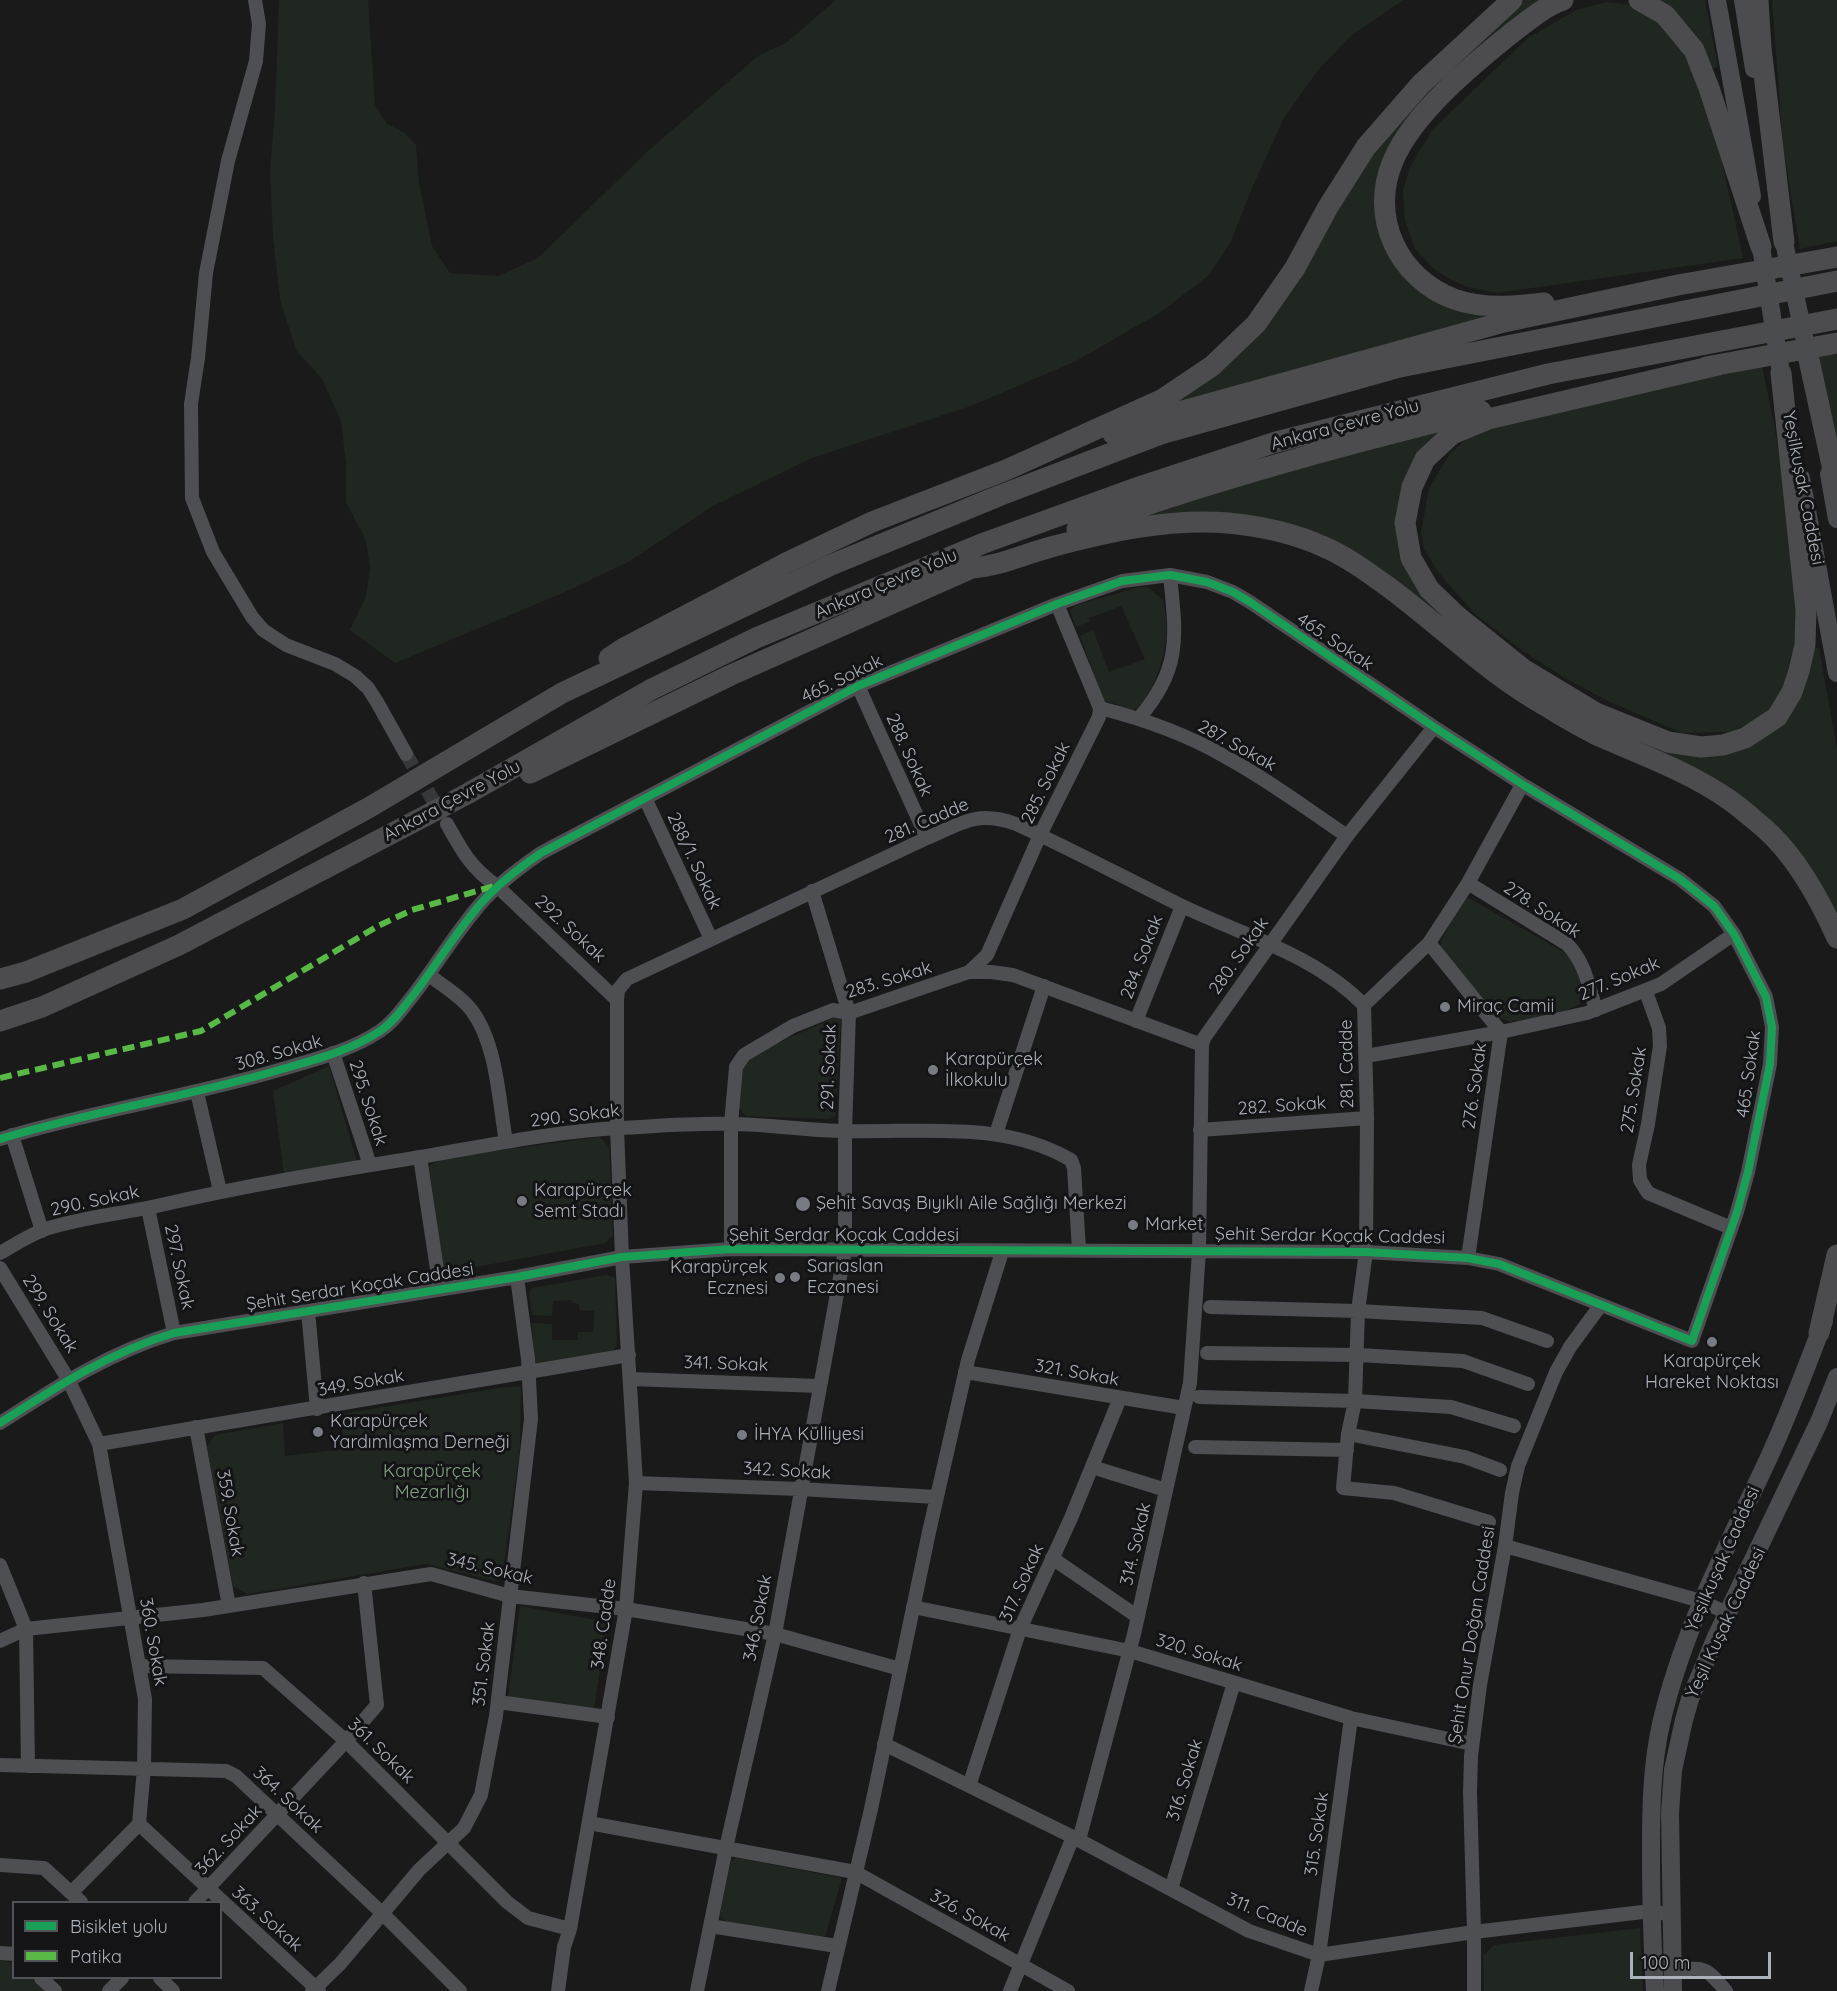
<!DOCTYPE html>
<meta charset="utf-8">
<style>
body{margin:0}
#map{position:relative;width:1837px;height:1991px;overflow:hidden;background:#1a1a1a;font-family:Quicksand,sans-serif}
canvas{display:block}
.legend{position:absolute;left:12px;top:1901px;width:210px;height:78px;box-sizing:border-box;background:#141416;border:2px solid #505358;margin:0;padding:8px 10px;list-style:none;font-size:18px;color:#abb1ba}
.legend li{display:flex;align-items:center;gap:12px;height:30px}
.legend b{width:30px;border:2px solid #505358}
.scale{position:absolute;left:1630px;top:1952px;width:141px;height:27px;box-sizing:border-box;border:3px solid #abb1ba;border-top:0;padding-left:8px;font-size:18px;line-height:21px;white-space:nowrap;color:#abb1ba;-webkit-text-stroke:4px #141416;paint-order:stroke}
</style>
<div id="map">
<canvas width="1837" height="1991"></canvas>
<ul class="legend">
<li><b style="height:8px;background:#1a9f57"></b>Bisiklet yolu</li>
<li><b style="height:8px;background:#58b947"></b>Patika</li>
</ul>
<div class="scale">100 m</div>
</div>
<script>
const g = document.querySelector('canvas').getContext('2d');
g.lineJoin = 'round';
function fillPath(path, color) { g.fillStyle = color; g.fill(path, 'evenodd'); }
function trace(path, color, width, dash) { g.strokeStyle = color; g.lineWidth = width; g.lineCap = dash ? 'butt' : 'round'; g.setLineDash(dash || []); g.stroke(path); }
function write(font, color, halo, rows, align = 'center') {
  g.font = font + ' Quicksand,sans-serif'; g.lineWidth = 6; g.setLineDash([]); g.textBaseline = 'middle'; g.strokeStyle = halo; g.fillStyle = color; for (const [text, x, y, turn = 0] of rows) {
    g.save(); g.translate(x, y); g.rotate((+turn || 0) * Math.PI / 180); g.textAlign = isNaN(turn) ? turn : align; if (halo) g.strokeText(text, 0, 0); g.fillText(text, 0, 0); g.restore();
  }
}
fillPath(new Path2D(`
 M279,0h89l7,105 12,19 18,9 11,12 3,38 13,63 18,27 48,3 40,-18 110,-107 110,-95 28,-13 50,-43h567l-51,35 -34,35 -34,48 -32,70 -21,53 -22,34 -48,37 -85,49 -105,45 -159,52 -101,49 -83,55 -63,30 -170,71 -45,-33 16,-34 4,-28 -4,-28 -20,-38v-39l-5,-42 -19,-42 -26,-29 -16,-51 -7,-62 -3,-67 5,-60z
 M1517,0h34l-121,97 -53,118 6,31 15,24 95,41 1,11 -319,87 -5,-11 54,-37 162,-231z
 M1650,0h55l13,67 -11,2z
 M1772,0h65v241l-37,8 -17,-102z
 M1606,2l25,3 49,32 34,87 29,134 -246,35 -30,-6 -19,-9 -14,-9 -19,-20 -10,-28 -2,-31 8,-25 22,-36 95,-91 48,-28z
 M1837,354v95l-18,-93z
 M1762,366l12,57 29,193 -2,40 -24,48 -20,16 -27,12 -48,1 -72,-31 -45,-24 -42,-27 -47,-36 -38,-43 -14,-23 -3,-17 8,-44 20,-33 19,-18 32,-14z
 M1453,419l-18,20 -36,103 89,109 213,101 79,-33 28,-71h11l18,101v176l-38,-66 -120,-90 -387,-237 -165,-9 -3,-9z
 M1139,587h9l15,13c3,12 4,25 3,38 -1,19 -15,63 -33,72l-30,-10 -23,-64 13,-6 16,42 36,-13 -24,-53 -32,12 1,3 -14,6 -6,-16 4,-5z
 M1467,897l102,58c10,12 18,34 11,49l-22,10 -48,8 -15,-7 -55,-66 1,-8 22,-42z
 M836,1017l5,1 -6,98 -6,3 -83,-3 -7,-8c1,-22 -1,-37 14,-54z
 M329,1066l28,96 -73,12 -11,-83z
 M600,1137l9,10 4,88 -8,8 -156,29 -7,-7 -13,-99 13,-8z
 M607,1275l8,3 2,68 -7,7 -72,12 -4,-2 -2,-40 20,1v16h26v-8h15l1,-21 -15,-1v-6l-7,-1 -1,-3 -18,1 -1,15 -20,-1 -3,-22 3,-5z
 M521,1386l-1,61 -18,132 -7,2 -69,-17 -178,30 -15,-8 -26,-139 8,-12 68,-12 2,33 59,-7 -3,-35 158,-26z
 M520,1606l87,16 -13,87 -86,-12z
 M738,1858l104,20 -17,59 -94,-14 -6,-2 -5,-6 11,-53 3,-3z
 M1640,1928l3,63h-159l-1,-35 11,-11z
 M0,1960l13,3 1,15h17l14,13h-45z`), '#202720');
trace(new Path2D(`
 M406,754l35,60`), '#37383a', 14, [14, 7]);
trace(new Path2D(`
 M255,0l4,24 -3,37 -28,100 -22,112 -8,85 -7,46 1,94 21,54 39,65 11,13 23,15 49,19 20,12 13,12 9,14 29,52
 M858,686l69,152
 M1100,708c43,11 86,26 124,48 43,23 83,53 123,80
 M1139,718c43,-50 37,-82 31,-143
 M645,798l66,141
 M447,824c15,27 24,44 50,62l120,114
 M1468,883l99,61c18,18 22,43 29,66
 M1429,943l72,89 -33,226
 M969,972l18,-17 53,-120 59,-118 1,-9 -43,-104
 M429,975c14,11 33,22 43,36 25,33 27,91 34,131
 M1646,992l13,36 1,18 -12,78 -9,41 1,15 8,13 83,35
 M1364,1005l65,-62 39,-60 54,-98
 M1136,1021l46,-115
 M333,1053l37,112
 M1366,1056l135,-24 86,-19 74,-29 73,-50
 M197,1092l23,99
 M1200,1130l167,-12
 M996,1134l48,-148
 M12,1135l30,96
 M0,1139c91,-28 187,-42 279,-69 34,-10 71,-19 101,-39 13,-8 22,-22 31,-33 22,-28 40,-58 62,-85 18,-24 43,-43 68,-60l317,-167 199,-82 65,-23 48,-6 37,7 26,10 17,10 184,125 91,59 155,93 34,27 20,28 32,63 6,30 -2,37 -22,108 -11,40 -45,129 -193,-77 -31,-6 -102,-6 -635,-3 -109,8 -105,20 -343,56c-64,19 -118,54 -174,90
 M420,1157l20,132
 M148,1208l26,125
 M731,1249v-125l5,-57 8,-12 49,-29 40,-16 16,3 120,-41h22l22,3 189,70
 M0,1253c14,-8 28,-17 43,-23 38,-13 79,-16 118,-25 86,-20 173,-34 259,-48 66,-11 135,-26 201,-29 37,-2 74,-5 110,-4 38,0 77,7 115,7 76,2 157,-11 225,29l3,8 5,82
 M0,1268l68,111 31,65 46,255 -1,69 -5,56 -68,69
 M1210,1307l148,4 124,7 65,23
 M308,1311l9,98
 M1207,1353l151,2 105,6 65,23
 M965,1372l219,36
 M631,1379l188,7
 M1199,1397l156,4 96,6 63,19
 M196,1427l33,179
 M1348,1434l117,23 35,13
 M99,1444l530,-89
 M1195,1447l152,3
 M1092,1467l74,23
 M636,1483l164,6 136,8
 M1505,1546l196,55 26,12
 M1052,1558l86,59
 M0,1565l26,64 2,137
 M913,1607l217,44 221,67 121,26
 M0,1641l26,-12 177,-19 228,-36 79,22 116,13 149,25 125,35
 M139,1666l124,2 83,73 161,161 21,16 42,11
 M498,1702l110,15
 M884,1744l189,93 176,94 70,24 155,-23 177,-21 20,4
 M0,1765l226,6 10,5 146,137 78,78
 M969,1786l51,-157 51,-111 49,-120
 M589,1823l266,49 213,119
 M139,1824l180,167
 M1079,1840l55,-206 56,-251 9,-132 3,-206 2,-7 143,-202 87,-109
 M0,1865l44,3 37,34
 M1171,1889l63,-206
 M195,1902l151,-161 31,-36 -13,-122
 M710,1926l127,20
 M0,1953l14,1
 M1673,1971c32,-4 32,-5 53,20
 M41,1978l14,13
 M160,1978l13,13
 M109,1991l13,-13
 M312,1991l28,-27 79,-94 45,-42 17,-33 15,-79 35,-297 -3,-60 -11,-82
 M558,1991l6,-44 6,-18 56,-320 10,-126 -14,-226 -5,-129v-128l1,-10 9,-11 300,-141c35,-15 50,-28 89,-14 55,25 109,54 164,81 62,30 134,49 184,100l3,113 -1,134 -8,59 -3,90 -7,33 -5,54 51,5 95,29
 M697,1991l29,-143 49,-214 70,-384v-119l4,-118 -37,-122
 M828,1991l43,-182 58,-277 39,-172 34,-108
 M1010,1991l63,-154
 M1311,1991l8,-36 32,-237
 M1474,1991v-59l-4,-140 1,-36 9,-71 25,-139 7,-53 6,-27 38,-94 14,-25 30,-41`), '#4e4f53', 14);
trace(new Path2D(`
 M1717,0l35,196
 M1743,0l11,69
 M1829,474l8,45
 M1801,478l36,195
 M1655,1991c-3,-48 -4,-97 -4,-145 0,-41 1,-82 10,-122 22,-96 68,-180 109,-269 20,-44 37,-89 54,-134
 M1673,1991l-3,-178 3,-43 11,-50 6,-21 26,-62 103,-215 18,-45`), '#4b4c4f', 18);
trace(new Path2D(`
 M1639,0l26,15 29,35 15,38 52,159
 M1758,0l3,48 23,194
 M1544,303c-29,4 -63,6 -90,-4 -56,-21 -85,-82 -61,-138 20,-48 80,-97 120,-129 16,-12 32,-26 50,-32
 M1809,360l28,128
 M1718,365l-230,54 -36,15 -27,25 -13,28 -7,36 6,35 18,31 28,27 66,53 73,44 72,29 33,5 22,-2 22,-7 32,-21 15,-25 7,-21 6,-26 1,-35 -25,-237
 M1706,367l131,-24
 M1113,434l73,-24 318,-88 174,-37 159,-28
 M1077,529c131,-48 268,-85 404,-118
 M609,658l15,-10 162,-85 86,-41 134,-52 157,-71 49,-33 44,-42 39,-56 33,-61 38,-60 55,-63 91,-84
 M530,773l201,-98 241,-107c28,-2 52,-14 79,-21 56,-15 118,-29 177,-24 31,3 65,10 94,23 24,10 47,27 69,43 52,39 98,85 155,117 17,11 35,21 53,30 43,19 90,36 129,63 12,8 24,19 36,29 31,27 56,72 73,110
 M0,979l26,-7 157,-63 187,-102 192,-114 269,-128 170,-70 160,-61 239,-67 437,-86
 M0,1021l42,-14 137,-62 288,-151 185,-105 104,-51 228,-95 149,-54 143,-47 272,-68 289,-55
 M1819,1333l18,-78`), '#4c4c4f', 21);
trace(new Path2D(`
 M1784,242l25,118
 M1761,247l20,126`), '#4b4c4f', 18);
trace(new Path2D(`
 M0,1078l201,-47 177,-105 34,-16 82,-24`), '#58b947', 6, [12, 6]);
trace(new Path2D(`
 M0,1139c91,-28 187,-42 279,-69 34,-10 71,-19 101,-39 13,-8 22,-22 31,-33 22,-28 40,-58 62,-85 18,-24 43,-43 68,-60l317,-167 199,-82 65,-23 48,-6 37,7 26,10 17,10 184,125 91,59 155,93 34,27 20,28 32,63 6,30 -2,37 -22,108 -11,40 -45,129 -193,-77 -31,-6 -102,-6 -635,-3 -109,8 -105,20 -343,56c-64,19 -118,54 -174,90`), '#1a9f57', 8);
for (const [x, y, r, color] of [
 [1445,1007,6,"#787c82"],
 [933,1070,6,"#787c82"],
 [522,1201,6,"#787c82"],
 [803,1204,8,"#787c82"],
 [1133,1225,6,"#787c82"],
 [795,1277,6,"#787c82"],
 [780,1278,6,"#787c82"],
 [1712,1342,6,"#787c82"],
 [318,1432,6,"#787c82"],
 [742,1435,6,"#787c82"]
]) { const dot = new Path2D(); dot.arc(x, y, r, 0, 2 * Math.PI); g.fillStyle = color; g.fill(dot); trace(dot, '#141416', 2); }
write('18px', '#abb1ba', '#141416', [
 ["Ankara Çevre Yolu",1345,425,-15],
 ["Yeşilkuşak Caddesi",1803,488,79],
 ["Ankara Çevre Yolu",886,584,-23],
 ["465. Sokak",1335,642,34],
 ["465. Sokak",842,679,-26],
 ["287. Sokak",1237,746,29],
 ["288. Sokak",909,755,66],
 ["285. Sokak",1046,783,-64],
 ["Ankara Çevre Yolu",452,801,-28],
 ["281. Cadde",927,821,-23],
 ["288/1. Sokak",694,861,65],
 ["278. Sokak",1542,910,33],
 ["292. Sokak",570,929,43],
 ["280. Sokak",1239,956,-55],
 ["284. Sokak",1142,957,-69],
 ["277. Sokak",1619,979,-23],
 ["283. Sokak",889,980,-17],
 ["308. Sokak",279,1053,-16],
 ["281. Cadde",1347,1064,-91],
 ["291. Sokak",829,1067,-88],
 ["465. Sokak",1749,1074,-82],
 ["276. Sokak",1475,1086,-82],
 ["275. Sokak",1634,1090,-81],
 ["295. Sokak",368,1103,72],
 ["282. Sokak",1282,1106,-4],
 ["290. Sokak",575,1116,-7],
 ["290. Sokak",95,1201,-12],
 ["Şehit Serdar Koçak Caddesi",844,1236],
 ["Şehit Serdar Koçak Caddesi",1330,1236,1],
 ["297. Sokak",179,1267,78],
 ["Şehit Serdar Koçak Caddesi",360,1287,-9],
 ["299. Sokak",50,1314,58],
 ["341. Sokak",726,1364,2],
 ["321. Sokak",1077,1373,10],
 ["349. Sokak",361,1383,-10],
 ["342. Sokak",787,1471,3],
 ["359. Sokak",230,1513,80],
 ["314. Sokak",1136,1544,-77],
 ["Yeşilkuşak Caddesi",1723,1559,-66],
 ["345. Sokak",490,1569,13],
 ["317. Sokak",1022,1583,-66],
 ["346. Sokak",758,1618,-79],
 ["Yeşil Kuşak Caddesi",1726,1623,-65],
 ["348. Cadde",604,1624,-82],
 ["Şehit Onur Doğan Caddesi",1472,1635,-81],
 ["360. Sokak",153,1642,80],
 ["320. Sokak",1199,1653,17],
 ["351. Sokak",484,1664,-83],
 ["361. Sokak",381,1751,44],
 ["316. Sokak",1185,1780,-73],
 ["364. Sokak",288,1800,43],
 ["315. Sokak",1317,1834,-82],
 ["362. Sokak",229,1840,-47],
 ["311. Cadde",1267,1915,23],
 ["326. Sokak",970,1916,29],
 ["363. Sokak",267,1919,42]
]);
write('18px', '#abb1ba', '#141416', [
 ["Miraç Camii",1457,1007],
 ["Karapürçek",945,1060],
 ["İlkokulu",945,1081],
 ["Karapürçek",534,1191],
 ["Semt Stadı",534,1212],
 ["Şehit Savaş Bıyıklı Aile Sağlığı Merkezi",816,1204],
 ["Market",1145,1225],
 ["Sarıaslan",807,1267],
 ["Eczanesi",807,1288],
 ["Karapürçek",768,1268,"right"],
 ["Ecznesi",768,1289,"right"],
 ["Karapürçek",1712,1362,"center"],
 ["Hareket Noktası",1712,1383,"center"],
 ["Karapürçek",330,1422],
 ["Yardımlaşma Derneği",330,1443],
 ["İHYA Külliyesi",754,1435]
], 'left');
write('18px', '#83a483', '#141416', [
 ["Karapürçek",432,1472],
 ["Mezarlığı",432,1493]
]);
</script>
